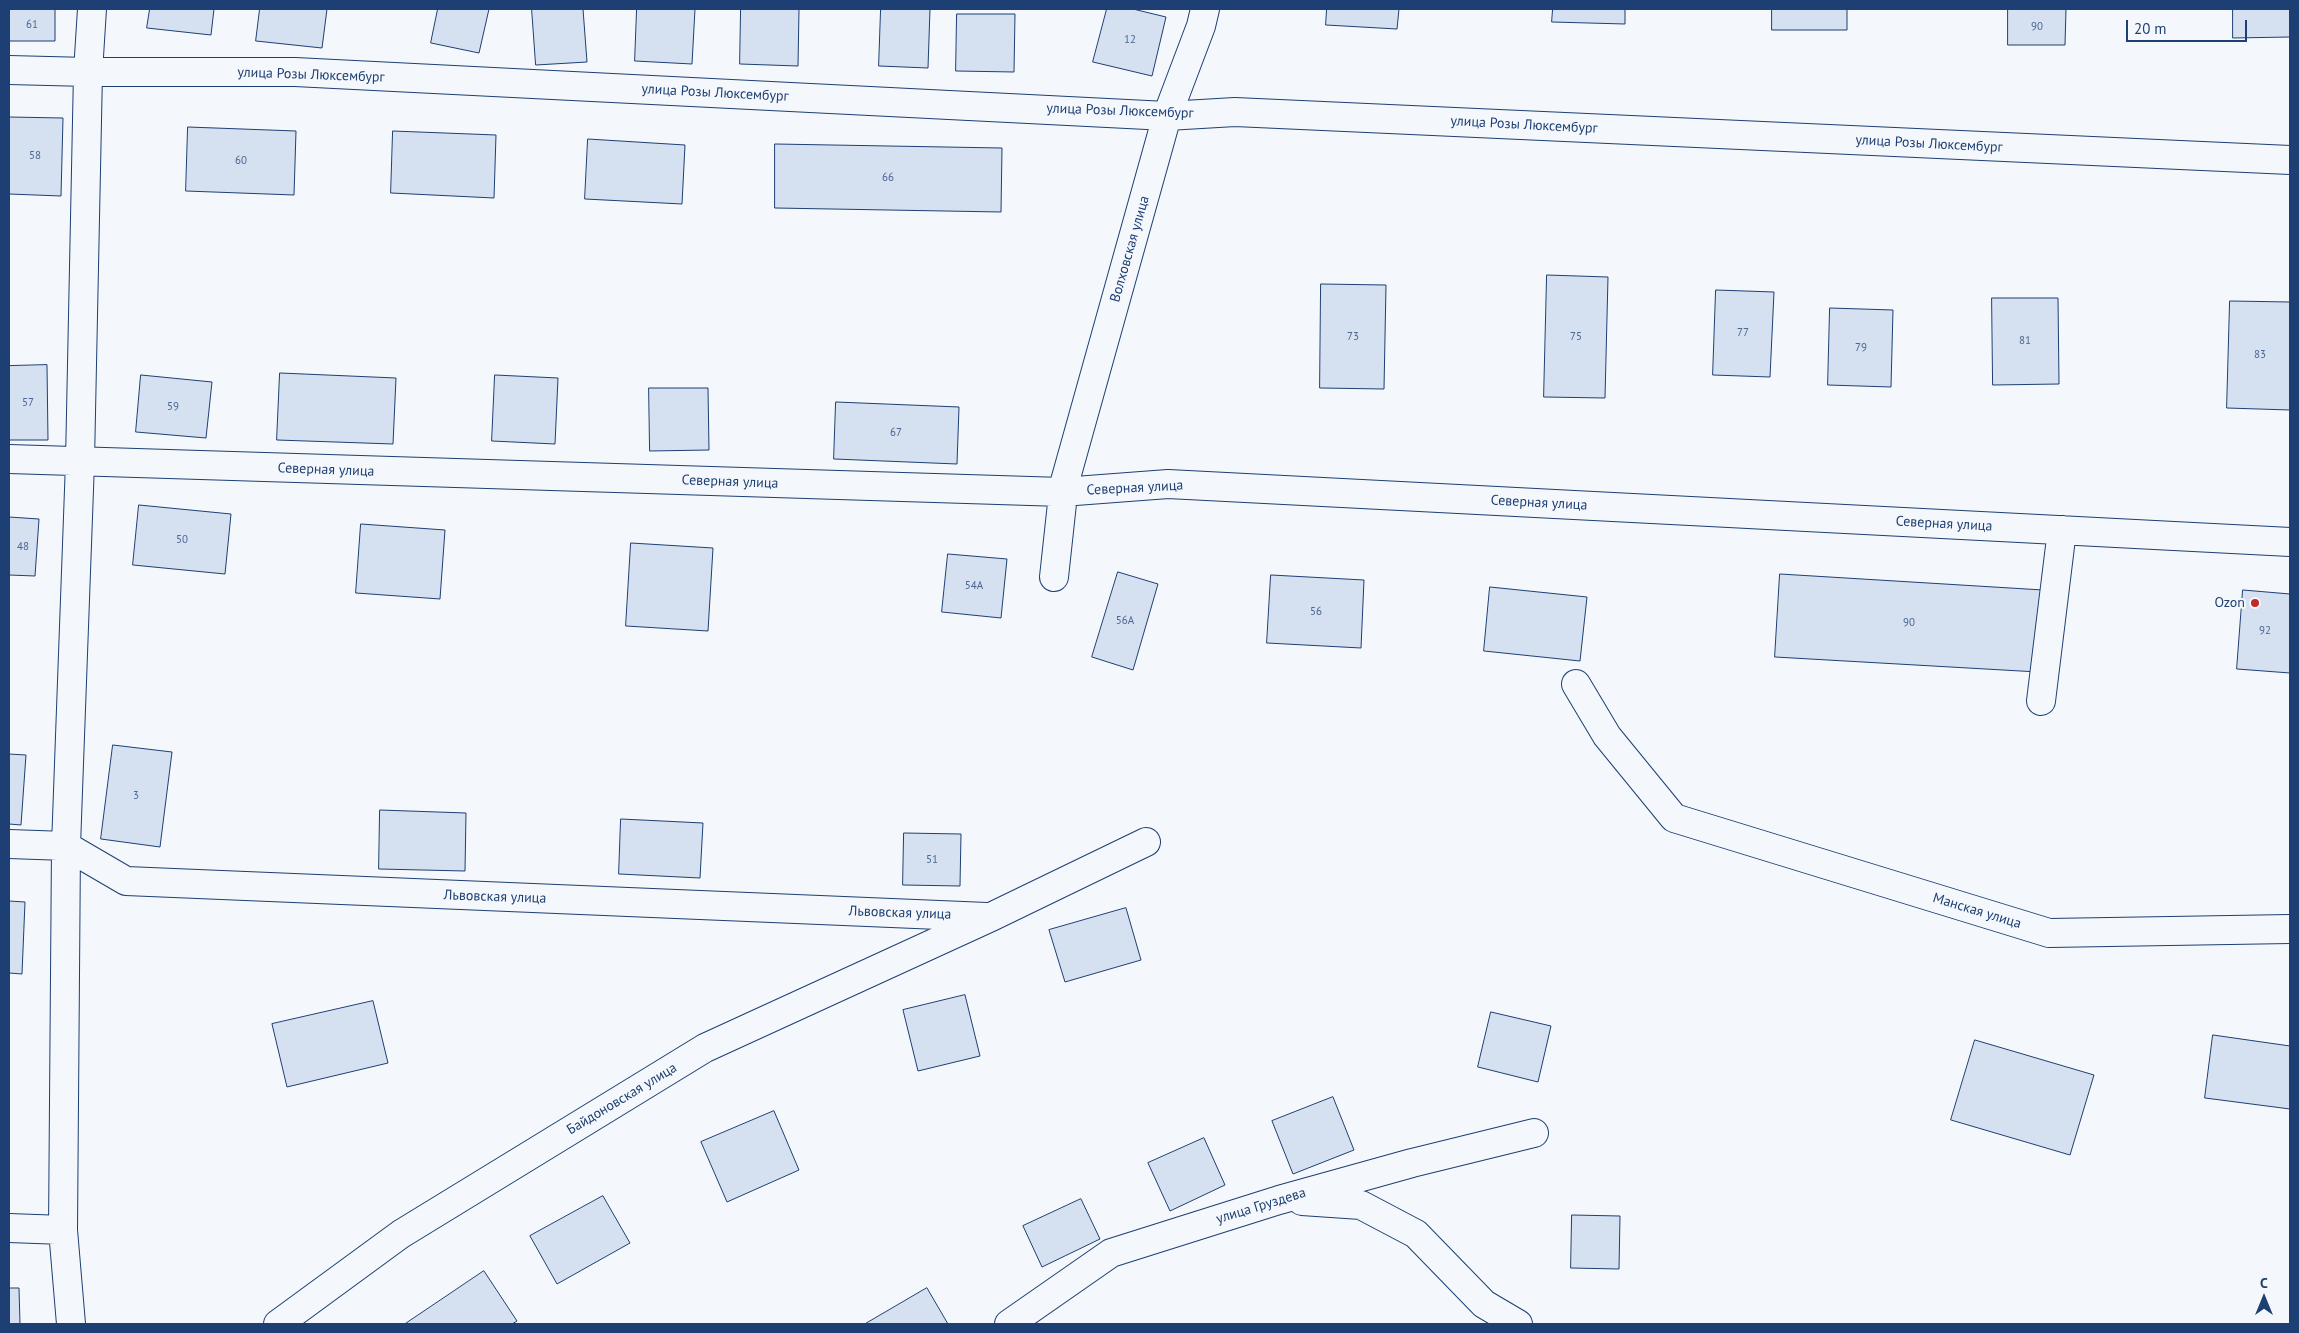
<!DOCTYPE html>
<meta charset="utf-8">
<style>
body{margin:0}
#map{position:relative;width:2299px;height:1333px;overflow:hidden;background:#f4f7fb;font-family:"PT Sans",sans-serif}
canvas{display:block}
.frame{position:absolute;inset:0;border:10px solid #1d3f73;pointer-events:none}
.north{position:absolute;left:2239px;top:1273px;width:50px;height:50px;-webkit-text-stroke:4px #f4f7fb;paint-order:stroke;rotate:0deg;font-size:14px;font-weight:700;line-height:20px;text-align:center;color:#1d3f73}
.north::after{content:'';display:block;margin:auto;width:18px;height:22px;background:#1d3f73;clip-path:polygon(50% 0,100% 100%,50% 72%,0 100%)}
.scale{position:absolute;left:2126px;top:20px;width:121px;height:22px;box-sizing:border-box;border:2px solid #1d3f73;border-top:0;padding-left:6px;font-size:15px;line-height:18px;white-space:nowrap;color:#1d3f73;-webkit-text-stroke:4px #f4f7fb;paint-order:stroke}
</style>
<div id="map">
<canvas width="2299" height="1333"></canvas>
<div class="frame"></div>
<div class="north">С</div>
<div class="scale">20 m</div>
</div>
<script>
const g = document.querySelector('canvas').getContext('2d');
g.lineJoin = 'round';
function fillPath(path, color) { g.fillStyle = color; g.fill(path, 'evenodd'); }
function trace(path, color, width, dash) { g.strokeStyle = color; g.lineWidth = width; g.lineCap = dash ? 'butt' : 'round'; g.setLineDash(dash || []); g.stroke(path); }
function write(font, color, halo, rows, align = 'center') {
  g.font = font + ' "PT Sans",sans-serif'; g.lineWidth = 4; g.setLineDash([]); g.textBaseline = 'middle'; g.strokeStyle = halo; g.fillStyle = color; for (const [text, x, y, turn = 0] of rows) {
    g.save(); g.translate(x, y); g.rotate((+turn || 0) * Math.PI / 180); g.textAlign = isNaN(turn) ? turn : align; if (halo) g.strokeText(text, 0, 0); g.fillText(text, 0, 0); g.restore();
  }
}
const building = new Path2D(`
 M9,9h46v32h-46z
 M150,9h64l-3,26 -64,-7z
 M260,9h67l-5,39 -66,-7z
 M438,9h51l-10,44 -48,-10z
 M532,9h51l4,53 -51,3z
 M637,9h58l-3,55 -57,-3z
 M741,9h58l-1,57 -58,-2z
 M881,9h49l-2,59 -49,-2z
 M1107,9h26l33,8 -14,59 -59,-14z
 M1327,9h72l-2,20 -71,-4z
 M1553,9h72v15l-73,-2z
 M1772,9h75v21h-75z
 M2008,9h58l-1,36h-57z
 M2233,9h57v28l-57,1z
 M957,14h58l-1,58 -58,-1z
 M9,117l54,1 -2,78 -52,-2z
 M188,127l108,4 -2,64 -108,-4z
 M393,131l103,4 -2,63 -103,-5z
 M588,139l97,6 -3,59 -97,-5z
 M775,144l227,4 -1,64 -226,-4z
 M1547,275l61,2 -3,121 -61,-1z
 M1321,284l65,1 -2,104 -64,-1z
 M1716,290l58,2 -4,85 -57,-2z
 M1992,298h66l1,86 -66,1z
 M2230,301l60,1v108l-63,-2z
 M1830,308l63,2 -2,77 -63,-2z
 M47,365l1,75h-39v-74z
 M280,373l116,5 -3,66 -116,-4z
 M141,375l71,7 -6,56 -70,-6z
 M495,375l63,3 -3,66 -63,-3z
 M649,388h59l1,62 -59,1z
 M836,402l123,5 -2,57 -123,-5z
 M139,505l92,9 -6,60 -92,-9z
 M9,517l30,2 -4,57 -26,-1z
 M361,524l84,6 -5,69 -84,-6z
 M631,543l82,5 -5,83 -82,-5z
 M948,554l59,5 -6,59 -59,-6z
 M1118,572l40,12 -25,86 -41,-13z
 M1780,574l263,16 -5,82 -263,-15z
 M1271,575l93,5 -3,68 -94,-5z
 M1490,587l97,10 -7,64 -96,-10z
 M2243,590l47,4v79l-53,-4z
 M113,745l59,7 -12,95 -59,-8z
 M9,754l17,1 -5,70 -12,-1z
 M380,810l86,3 -1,58 -86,-2z
 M621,819l82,4 -3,55 -81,-4z
 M904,833l57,1 -1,52 -57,-1z
 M9,901l16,1 -3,72 -13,-1z
 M1126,908l15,52 -76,22 -16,-52z
 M965,995l15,61 -62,15 -15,-61z
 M373,1001l15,62 -101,24 -15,-63z
 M1491,1012l60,14 -13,56 -60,-15z
 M2213,1035l77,11v63l-85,-11z
 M1975,1040l119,35 -24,80 -119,-35z
 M1333,1097l21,53 -61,24 -21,-53z
 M774,1111l25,59 -72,32 -26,-60z
 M1204,1138l21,47 -55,26 -22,-48z
 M603,1196l27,47 -73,41 -27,-48z
 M1081,1199l19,40 -58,28 -19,-41z
 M1572,1215l48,1 -1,53 -48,-1z
 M484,1271l33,50 -5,3h-107z
 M9,1288h10l1,36h-11z
 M927,1288l21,36h-83z`);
fillPath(building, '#d5e0f0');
trace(building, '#1d3f73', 1);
const minor = new Path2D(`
 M9,70l79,2h207l872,44 68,-4 1055,48
 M9,459l1053,33 106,-8 1122,58
 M1062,492l105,-376 34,-90 4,-17
 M1054,577l10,-92
 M1576,684l31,52 67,82 375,115 241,-4
 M2041,701l21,-171
 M9,844l57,2 60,35 861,36
 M1302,1201l59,4 55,29 68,70 34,20
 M9,1228l54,2
 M71,1324l-8,-94 3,-384 14,-384 8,-390 4,-63
 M278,1324l123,-90 304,-186 286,-131 155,-75
 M1009,1324l102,-71 168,-53 133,-37 122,-30`);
trace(minor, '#1d3f73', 30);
trace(minor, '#f4f7fb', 28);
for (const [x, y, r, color] of [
 [2255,603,5,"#c62828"]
]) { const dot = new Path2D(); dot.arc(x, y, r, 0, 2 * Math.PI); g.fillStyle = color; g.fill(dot); trace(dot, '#f4f7fb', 2); }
write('11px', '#4b6792', null, [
 ["61",32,25],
 ["90",2037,27],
 ["12",1130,40],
 ["58",35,156],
 ["60",241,161],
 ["66",888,178],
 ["77",1743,333],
 ["73",1353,337],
 ["75",1576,337],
 ["81",2025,341],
 ["79",1861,348],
 ["83",2260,355],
 ["57",28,403],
 ["59",173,407],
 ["67",896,433],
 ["50",182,540],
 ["48",23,547],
 ["54А",974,586],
 ["56",1316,612],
 ["56А",1125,621],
 ["90",1909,623],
 ["92",2265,631],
 ["3",136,796],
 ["51",932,860]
]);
write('14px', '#1d3f73', '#f4f7fb', [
 ["улица Розы Люксембург",311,75,2],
 ["улица Розы Люксембург",715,93,3],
 ["улица Розы Люксембург",1120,111,2],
 ["улица Розы Люксембург",1524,125,3],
 ["улица Розы Люксембург",1929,144,3],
 ["Волховская улица",1130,249,-74],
 ["Северная улица",326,470,2],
 ["Северная улица",730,482,2],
 ["Северная улица",1135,488,-3],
 ["Северная улица",1539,503,3],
 ["Северная улица",1944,524,3],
 ["Львовская улица",495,897,2],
 ["Манская улица",1977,911,17],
 ["Львовская улица",900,913,2],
 ["Байдоновская улица",622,1099,-31],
 ["улица Груздева",1261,1206,-17]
]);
write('14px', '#1d3f73', '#f4f7fb', [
 ["Ozon",2245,603]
], 'right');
</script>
